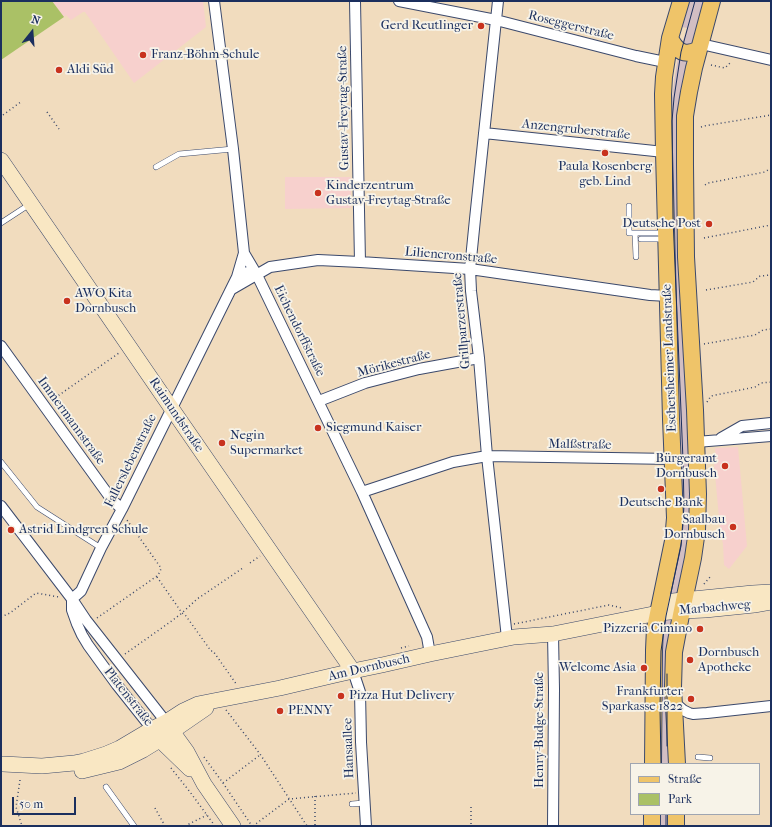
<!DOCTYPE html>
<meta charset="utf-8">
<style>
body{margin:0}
#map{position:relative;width:772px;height:827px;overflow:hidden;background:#f1dcbe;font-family:"IM FELL French Canon",serif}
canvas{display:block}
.frame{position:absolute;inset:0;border:2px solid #1b2f5e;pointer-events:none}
.legend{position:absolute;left:630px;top:763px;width:130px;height:52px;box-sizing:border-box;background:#f7f3e8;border:1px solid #9fa5b1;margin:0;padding:5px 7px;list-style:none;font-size:12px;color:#1b2f5e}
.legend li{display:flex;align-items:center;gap:8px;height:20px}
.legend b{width:20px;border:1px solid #9fa5b1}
.north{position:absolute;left:12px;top:12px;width:40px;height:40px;-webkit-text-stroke:3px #f7f3e8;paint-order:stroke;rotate:17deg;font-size:11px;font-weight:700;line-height:16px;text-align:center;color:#1b2f5e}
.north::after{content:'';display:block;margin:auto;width:14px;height:18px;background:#1b2f5e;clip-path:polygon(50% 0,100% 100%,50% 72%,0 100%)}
.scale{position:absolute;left:12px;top:797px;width:64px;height:18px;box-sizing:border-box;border:2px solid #1b2f5e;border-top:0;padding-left:5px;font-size:12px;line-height:14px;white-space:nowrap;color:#1b2f5e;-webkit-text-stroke:3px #f7f3e8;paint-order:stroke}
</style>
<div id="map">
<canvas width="772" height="827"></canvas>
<div class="frame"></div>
<ul class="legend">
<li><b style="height:5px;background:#efc469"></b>Straße</li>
<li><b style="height:11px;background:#aac166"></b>Park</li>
</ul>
<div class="north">N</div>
<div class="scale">50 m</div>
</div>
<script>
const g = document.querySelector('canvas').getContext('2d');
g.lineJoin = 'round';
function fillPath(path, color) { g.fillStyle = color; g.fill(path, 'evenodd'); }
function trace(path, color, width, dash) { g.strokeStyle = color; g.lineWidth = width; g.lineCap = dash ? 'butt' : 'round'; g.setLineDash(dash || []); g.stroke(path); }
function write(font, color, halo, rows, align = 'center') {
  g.font = font + ' "IM FELL French Canon",serif'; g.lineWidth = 3.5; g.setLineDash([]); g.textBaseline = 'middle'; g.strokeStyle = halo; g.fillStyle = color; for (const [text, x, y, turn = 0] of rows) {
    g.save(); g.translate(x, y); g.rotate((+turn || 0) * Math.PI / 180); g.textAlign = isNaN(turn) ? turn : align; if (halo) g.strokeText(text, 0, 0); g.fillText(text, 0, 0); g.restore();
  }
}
fillPath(new Path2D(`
 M52,1h151l3,26 -72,56 -49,-71h-2l-12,8 -5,-5 -2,2z
 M285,177h66v31l-66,1z
 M738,447l9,99 -18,23 -5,-4 -1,-21 -3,-15 -6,-66h2l-1,-15z`), '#f7d0cd');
fillPath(new Path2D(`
 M690,1h17l-8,30 -4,-1 -4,19 -10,-2 6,-19 -5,-1z
 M678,58l2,2 7,2 4,461 -9,72 -14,-1 10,-178 -8,-303 5,-38z
 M673,618l-4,146h-10v-113l5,-31z
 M656,814h16v12h-16z`), '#d2bec3');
fillPath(new Path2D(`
 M1,1h51l12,16 -63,43z`), '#aac166');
const lane = new Path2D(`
 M156,167l23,-13 54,-5
 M629,206v27h34
 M1,223l29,-19
 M635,233l1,24
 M641,239h23
 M1,462l36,45 64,41
 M698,757l12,1
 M106,787l28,39
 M352,804l12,-1`);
const street = new Path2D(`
 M214,1l19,148 11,104 13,22 105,217 65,145 3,17
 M355,1l5,261
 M399,1l97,19 140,36 29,6
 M498,1l-23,218 -5,50 1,22 8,67 8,98 20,182
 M701,44l70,16
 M484,133l180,19
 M237,277l7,-24
 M232,289l38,-22 48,-7 42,2 110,7 180,26 18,1
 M1,346l111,154 10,9
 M319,401l46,-18 54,-14 60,-11
 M721,438l21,-12 29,-3
 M696,442l75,-6
 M362,492l91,-30 34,-6 186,3
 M1,506l71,93 14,21 80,102
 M72,599l9,-8 20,-43 21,-39 115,-232c9,-6 11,-6 20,-2
 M72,601v9l5,14 5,11 6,10 29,40 35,44
 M553,634l1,55 -1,137
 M353,671l7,21 1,50 5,84
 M674,702l9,8 6,3 4,1 14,-1 64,-7`);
const secondary = new Path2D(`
 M1,160l171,249 181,262
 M673,601l80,-8 18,-1
 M166,723l21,29 17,32 29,42
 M155,733l8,10 27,26
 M3,764l39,2 32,-3 10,-2 22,-7 14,-6 32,-19 14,-7 17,-11 15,-7 15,-3 67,-13 51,-12 22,-5 29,-6 48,-11 84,-17 39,-3 105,-21 24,-2 23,-1 49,-5 17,-3
 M82,771l37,-9 24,-12 18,-11 45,-31`);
const primary = new Path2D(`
 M670,38c7,14 15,19 29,11
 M653,764l1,-114 1,-22 18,-87 2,-23 -4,-99 -7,-267 -1,-58 1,-17 6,-39 11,-37
 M677,764l-4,-77 1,-35 7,-37 12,-57 4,-28 1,-36 -3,-84 -9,-153 -1,-92v-49l4,-24 5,-24 18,-67
 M652,826v-12
 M676,826v-12`);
trace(lane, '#3b496c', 6);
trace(street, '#3b496c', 12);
trace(secondary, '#3b496c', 16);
trace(primary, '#3b496c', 18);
trace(new Path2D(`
 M711,65l14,3 6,-6
 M47,112l12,17
 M3,115l19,-14
 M701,127l3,-1 67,-11
 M705,185l3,-2 57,-11 6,-4
 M704,238l67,-13
 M706,290l47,-8 7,-6 11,-1
 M704,344l51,-9 8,-5 8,-1
 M52,400l67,-47
 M707,402l4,-6 44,-9 6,-4 10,-1
 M250,563l10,-7
 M157,577l25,36 4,3 25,35h2l24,34
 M704,584l6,-7
 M1,617l9,-4 26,-20 23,4
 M97,618l60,-42 3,-4 1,-4 -34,-48
 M514,624l95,-19 13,3
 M401,648l8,-2
 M125,654l48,-34 9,-7 15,-14 46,-31
 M226,710l34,44 47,72
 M204,757l19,26 29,43
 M171,768l19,24 25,34
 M20,780l-4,27 6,19
 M223,783l37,-28
 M315,796v30
 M471,807v19
 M155,808l10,18
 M185,826l22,-11
 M253,826l36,-27 67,-6`), '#3b496c', 1.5, [1, 3]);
trace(lane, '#fff', 5);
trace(street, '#fff', 10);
trace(secondary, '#f9e7c3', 15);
trace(primary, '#efc469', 16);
trace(new Path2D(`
 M667,674v72
 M661,764l-1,-56 1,-57 5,-35 15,-70 3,-40 -1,-46 -10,-243 -1,-96 2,-23 7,-46 14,-51
 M666,826v-12`), '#1b2f5e', 1);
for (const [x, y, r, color] of [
 [481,26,4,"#c8321e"],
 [143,55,4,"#c8321e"],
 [59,70,4,"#c8321e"],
 [605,153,4,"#c8321e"],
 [318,193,4,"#c8321e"],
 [709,224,4,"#c8321e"],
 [67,301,4,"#c8321e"],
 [318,428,4,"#c8321e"],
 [222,443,4,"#c8321e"],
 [725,466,4,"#c8321e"],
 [661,489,4,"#c8321e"],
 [733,527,4,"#c8321e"],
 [11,530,4,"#c8321e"],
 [700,629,4,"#c8321e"],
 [690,660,4,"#c8321e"],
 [644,668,4,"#c8321e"],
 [341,696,4,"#c8321e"],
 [691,699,4,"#c8321e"],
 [280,711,4,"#c8321e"]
]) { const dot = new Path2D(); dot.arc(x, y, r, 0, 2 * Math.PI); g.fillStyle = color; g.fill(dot); trace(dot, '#f7f3e8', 1.5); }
write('13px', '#1b2f5e', '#f7f3e8', [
 ["Gerd Reutlinger",473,26,"right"],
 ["Franz-Böhm-Schule",151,55],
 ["Aldi Süd",67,70],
 ["Paula Rosenberg",605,167,"center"],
 ["geb. Lind",605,182,"center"],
 ["Kinderzentrum",326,186],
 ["Gustav-Freytag-Straße",326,201],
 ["Deutsche Post",701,224,"right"],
 ["AWO Kita",75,294],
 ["Dornbusch",75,309],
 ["Siegmund Kaiser",326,428],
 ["Negin",230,436],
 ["Supermarket",230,451],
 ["Bürgeramt",717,459,"right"],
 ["Dornbusch",717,474,"right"],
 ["Deutsche Bank",661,503,"center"],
 ["Saalbau",725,520,"right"],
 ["Dornbusch",725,535,"right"],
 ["Astrid Lindgren Schule",19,530],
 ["Pizzeria Cimino",692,629,"right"],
 ["Dornbusch",698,653],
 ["Apotheke",698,668],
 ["Welcome Asia",636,668,"right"],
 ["Frankfurter",683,692,"right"],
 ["Sparkasse 1822",683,707,"right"],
 ["Pizza Hut Delivery",349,696],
 ["PENNY",288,711]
], 'left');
write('13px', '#1b2f5e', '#f7f3e8', [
 ["Roseggerstraße",571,26,14],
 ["Gustav-Freytag-Straße",344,108,-91],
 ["Anzengruberstraße",576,130,6],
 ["Liliencronstraße",451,256,5],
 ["Grillparzerstraße",462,321,-95],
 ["Eichendorffstraße",299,331,64],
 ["Eschersheimer Landstraße",670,358,-92],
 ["Mörikestraße",394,364,-15],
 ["Raimundstraße",176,415,56],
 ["Immermannstraße",71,421,54],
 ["Malßstraße",580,445,1],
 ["Fallerslebenstraße",131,461,-64],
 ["Marbachweg",715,608,-5],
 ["Am Dornbusch",369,668,-13],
 ["Platenstraße",128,697,52],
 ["Henry-Budge-Straße",540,730,-90],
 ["Hansaallee",349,748,-92]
]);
</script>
